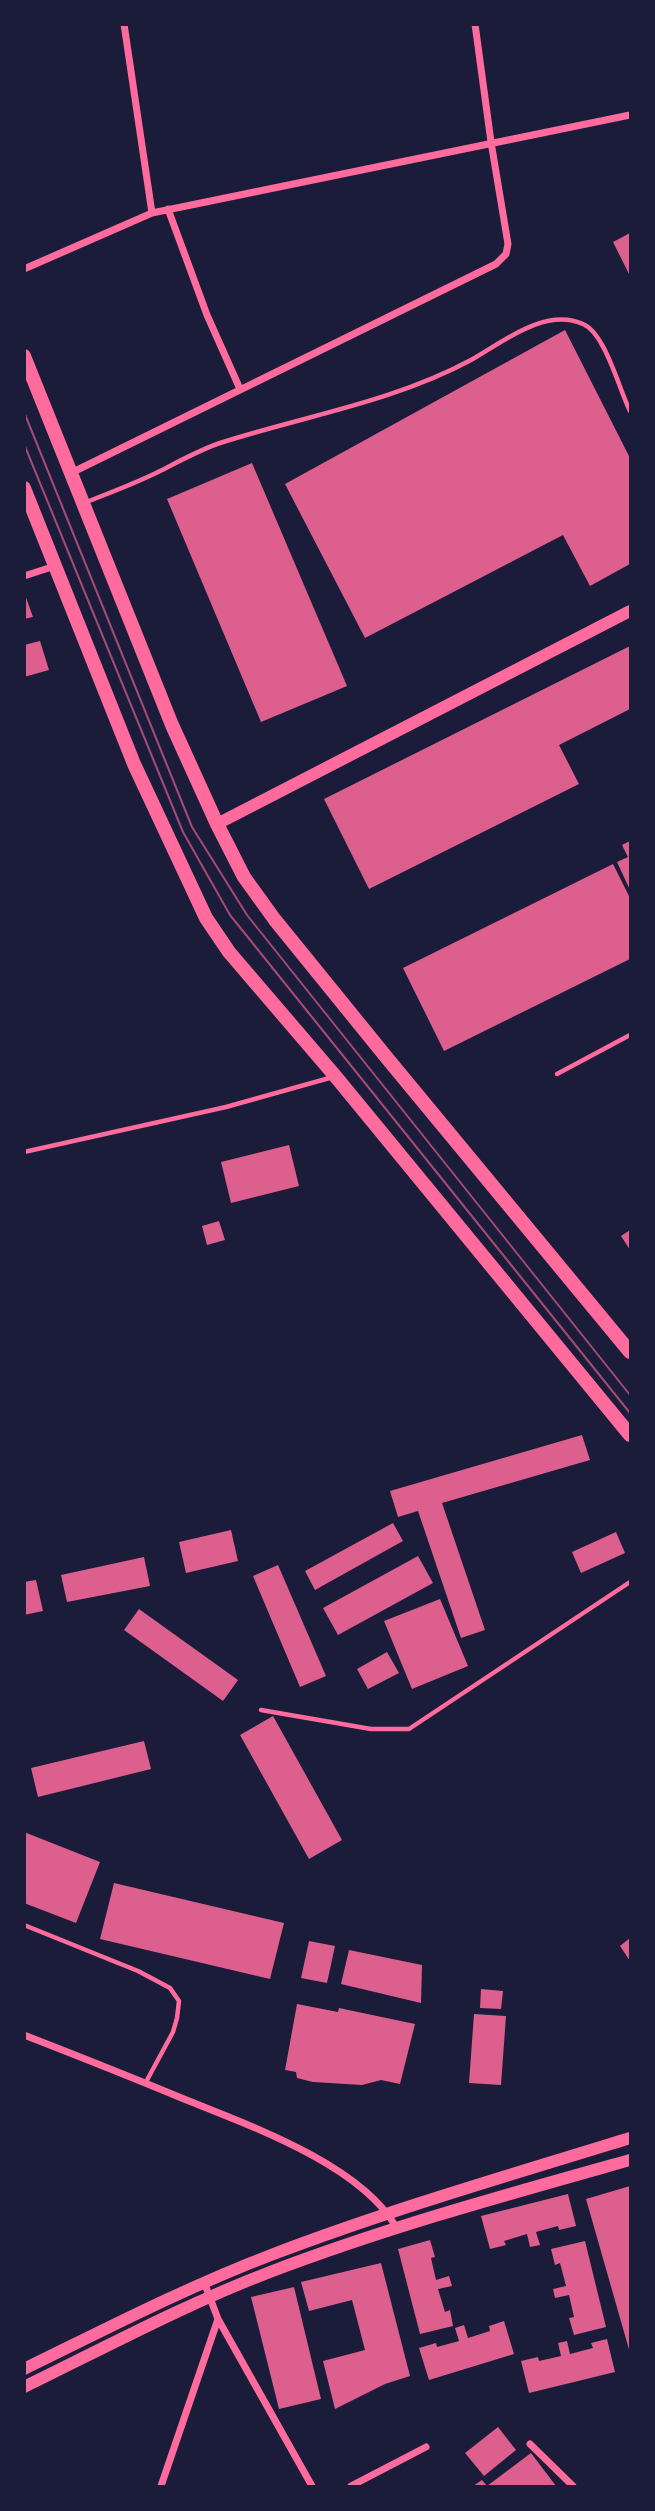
<!DOCTYPE html>
<style>
body{margin:0}
#map{position:relative;width:655px;height:2511px;overflow:hidden;background:#1b1b3a;font-family:"Roboto Condensed",sans-serif}
canvas{display:block}
.frame{position:absolute;inset:0;border:26px solid #1b1b3a;pointer-events:none}
</style>
<div id="map">
<canvas width="655" height="2511"></canvas>
<div class="frame"></div>
</div>
<script>
const g = document.querySelector('canvas').getContext('2d');
g.lineJoin = 'round';
function fillPath(path, color) { g.fillStyle = color; g.fill(path, 'evenodd'); }
function trace(path, color, width, dash) { g.strokeStyle = color; g.lineWidth = width; g.lineCap = dash ? 'butt' : 'round'; g.setLineDash(dash || []); g.stroke(path); }
fillPath(new Path2D(`
 M630,233v43l-17,-34z
 M565,330l65,128v106l-40,22 -27,-51 -198,103 -80,-154z
 M252,463l95,223 -86,36 -94,-223z
 M24,592l9,25 -9,2z
 M40,641l9,29 -25,7v-32z
 M630,646v63l-71,36 20,39 -210,105 -45,-90z
 M630,841v49l-13,-28 11,-5 -6,-12z
 M613,864l17,34v61l-186,92 -41,-83z
 M289,1145l10,41 -68,17 -10,-41z
 M219,1221l6,19 -18,5 -5,-19z
 M630,1230v20l-9,-14z
 M582,1435l8,25 -148,43 43,127 -24,8 -43,-127 -20,6 -8,-26z
 M393,1523l10,18 -88,49 -10,-19z
 M231,1530l7,31 -52,12 -7,-31z
 M616,1532l9,21 -44,20 -9,-21z
 M418,1556l15,27 -95,52 -15,-27z
 M144,1557l6,29 -83,16 -6,-27z
 M278,1565l48,111 -26,11 -47,-111z
 M36,1580l7,31 -19,4v-33z
 M440,1599l28,67 -56,23 -28,-68z
 M139,1609l99,71 -15,21 -99,-71z
 M387,1652l12,21 -31,16 -11,-20z
 M273,1716l69,124 -33,19 -69,-124z
 M144,1741l7,28 -113,28 -7,-29z
 M24,1832l76,30 -24,61 -52,-20z
 M114,1883l170,40 -14,56 -170,-40z
 M630,1938v23l-10,-15z
 M309,1941l26,5 -8,37 -26,-5z
 M349,1950l73,15 -1,38 -80,-19z
 M481,1989l22,2 -2,18 -21,-1z
 M297,2004l41,8 1,-4 76,16 -15,60 -19,-4 -19,5 -49,-3 -16,-4 -1,-6 -11,-2z
 M474,2014l32,2 -5,69 -32,-2z
 M630,2186v167l-44,-154z
 M568,2194l8,32 -17,4 -1,-4 -22,6 4,13 -10,2 -3,-13 -23,7 2,4 -16,4 -9,-33z
 M430,2240l5,17 -4,1 5,22 13,-4 3,10 -14,3 7,23 5,-2 3,16 -33,8 -22,-85z
 M585,2241l21,86 -32,8 -5,-17 5,-1 -5,-22 -14,3 -2,-9 13,-3 -6,-23 -5,2 -4,-16z
 M381,2263l29,113 -25,8 -50,25 -12,-48 42,-11 -13,-50 -43,11 -8,-29z
 M294,2287l27,112 -42,10 -28,-112z
 M504,2321l10,33 -85,26 -10,-32 17,-5 1,4 22,-6 -4,-13 9,-3 4,13 22,-7 -1,-5z
 M607,2339l8,33 -86,21 -8,-32 17,-4 1,4 22,-5 -3,-13 9,-2 3,13 23,-6 -2,-5z
 M498,2427l18,23 -32,26 -19,-23z
 M531,2453l25,33h-83l9,-6 5,6z`), '#dd5f8e');
trace(new Path2D(`
 M84,503c25,-10 50,-19 74,-31 20,-10 41,-22 62,-29 84,-27 173,-41 251,-83 32,-18 74,-53 112,-36 22,9 36,65 47,87
 M557,1074l73,-39
 M24,1152l202,-45 107,-30
 M261,1710l110,19h38l221,-147
 M24,1925l114,46 32,17 9,13 -2,17 -4,14 -27,50`), '#ff6b9d', 4.5);
trace(new Path2D(`
 M124,24l28,189
 M168,209l39,106 33,74
 M24,269l128,-56 478,-98
 M71,473l425,-209 10,-10 2,-10 -17,-102 -16,-118
 M24,576l31,-10
 M24,2035c54,21 107,42 160,64 64,26 176,65 212,128
 M204,2282l14,37 94,167
 M530,2444l43,42
 M161,2486l57,-167
 M351,2486l75,-39`), '#ff6b9d', 7);
trace(new Path2D(`
 M24,2369c82,-40 163,-82 247,-114 118,-45 239,-80 359,-117
 M24,2387c82,-40 162,-83 246,-115 118,-45 239,-78 360,-112`), '#ff6b9d', 12);
trace(new Path2D(`
 M217,824l413,-213`), '#ff6b9d', 12);
trace(new Path2D(`
 M24,356l148,369 45,99 27,53 31,43 112,138 243,294
 M24,488l110,276 72,154 23,34 107,125 294,358`), '#ff6b9d', 14);
trace(new Path2D(`
 M24,412l168,415 55,88 383,480
 M24,444l159,388 47,83 400,498`), '#a44b75', 2);
</script>
